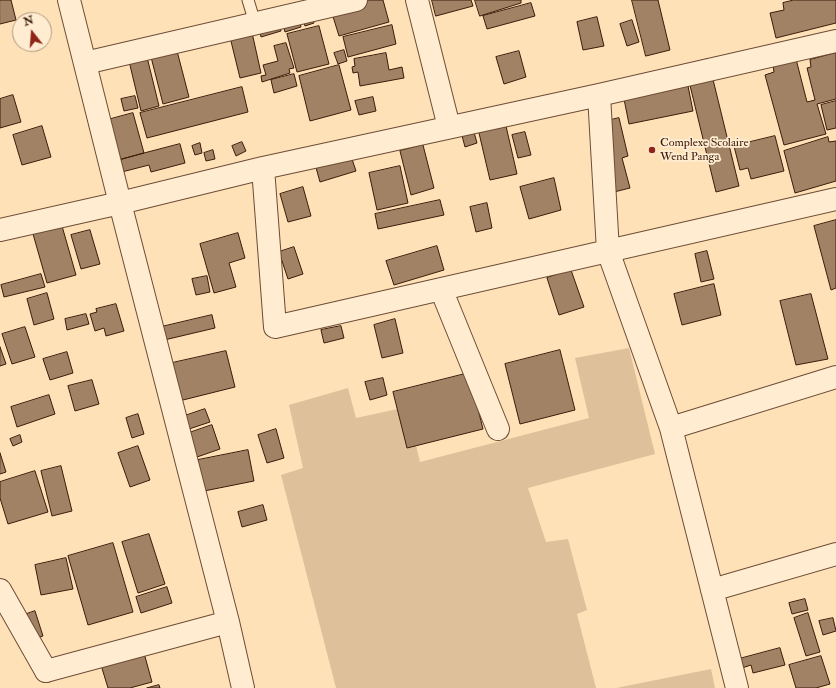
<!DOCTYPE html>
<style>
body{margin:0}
#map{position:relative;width:836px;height:688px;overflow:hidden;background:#ffe1b8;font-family:"IM FELL Double Pica",serif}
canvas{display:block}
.north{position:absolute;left:12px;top:12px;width:40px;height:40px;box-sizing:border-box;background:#ffecd1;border:1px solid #b19981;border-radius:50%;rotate:343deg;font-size:11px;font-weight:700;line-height:16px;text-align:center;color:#3b1c0a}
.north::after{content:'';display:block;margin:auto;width:14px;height:18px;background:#8f2418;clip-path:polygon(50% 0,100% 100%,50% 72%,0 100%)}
</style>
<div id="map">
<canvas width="836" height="688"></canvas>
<div class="north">N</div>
</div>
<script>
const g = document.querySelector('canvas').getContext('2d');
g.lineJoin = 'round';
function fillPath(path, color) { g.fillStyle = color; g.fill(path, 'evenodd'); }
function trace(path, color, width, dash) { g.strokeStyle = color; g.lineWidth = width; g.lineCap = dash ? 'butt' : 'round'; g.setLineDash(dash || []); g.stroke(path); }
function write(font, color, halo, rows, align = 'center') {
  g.font = font + ' "IM FELL Double Pica",serif'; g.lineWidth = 3.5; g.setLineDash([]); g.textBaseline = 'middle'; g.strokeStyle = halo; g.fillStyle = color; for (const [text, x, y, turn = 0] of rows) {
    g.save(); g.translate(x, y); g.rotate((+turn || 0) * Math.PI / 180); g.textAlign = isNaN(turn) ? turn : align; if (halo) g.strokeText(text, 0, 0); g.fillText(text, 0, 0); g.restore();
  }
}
fillPath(new Path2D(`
 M629,348l26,106 -127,34 18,54 22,-3 19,71 -10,4 19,74h-260l-55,-213 22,-7 -14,-63 59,-17 8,30 51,-11 13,55 169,-44 -14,-60z
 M711,669l4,19h-99z`), '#dec09a');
const building = new Path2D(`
 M0,0h11l5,20 -16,4z
 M365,0h18l6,22 -50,14 -8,-26z
 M432,0h39l2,6 -37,10z
 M475,0h46v3l-41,13z
 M632,0h26l12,50 -24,6z
 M794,0h42v23l-60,15 -6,-25 14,-3 -1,-7z
 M531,3l4,13 -48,13 -4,-13z
 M311,13l3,10 -9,3 -4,-10z
 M597,17l7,29 -21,4 -6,-28z
 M299,19l2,8 -16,5 -2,-8z
 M632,20l7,22 -12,4 -7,-22z
 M278,21l3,10 -20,6 -2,-10z
 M392,25l4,19 -48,13 -5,-20z
 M319,26l10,38 -32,8 -10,-38z
 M251,28l10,45 -21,5 -11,-45z
 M286,43l8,25 -5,1 1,4 -28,9 -1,-6 5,-1 -3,-10 15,-4 -4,-15z
 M176,47l13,50 -26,7 -13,-51z
 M344,50l3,11 -9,3 -4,-11z
 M519,51l7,26 -22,7 -8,-27z
 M146,53l13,53 -18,5 -13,-54z
 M386,53l3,17 13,-3 2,11 -44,8 -2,-14 -5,1 -1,-6 3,-1 -1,-7z
 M836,53v46l-19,5 9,30 -42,11 -19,-70 9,-3 -1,-7 23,-6 11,43 8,-2 -8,-32 4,-1 -1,-7z
 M708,59l31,127 -23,6 -31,-127z
 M339,65l12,45 -41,11 -11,-45z
 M294,74l3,12 -23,7 -3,-13z
 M688,86l5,25 -64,13 -5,-25z
 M242,87l6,25 -101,26 -7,-25z
 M13,95l8,27 -21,6v-29z
 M135,96l3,12 -14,3 -3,-12z
 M373,97l3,14 -17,4 -4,-14z
 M836,101v27l-9,2 -6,-25z
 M133,113l11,40 -44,12 -11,-40z
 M619,118l9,38 -6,2 8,30 -20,5 -16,-69z
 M472,125l5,18 -12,4 -5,-19z
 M42,126l9,31 -29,8 -9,-30z
 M506,126l11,48 -27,6 -11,-47z
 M525,132l6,23 -13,3 -6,-23z
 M775,136l9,35 -33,8 -3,-11 -8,2 -6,-24z
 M828,137l1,5 7,-1v40l-41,12 -11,-42z
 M242,142l4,9 -10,5 -4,-10z
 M200,143l2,10 -7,2 -3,-9z
 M180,144l5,19 -34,9 -2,-7 -35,9 -3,-12 33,-9z
 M423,145l11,43 -23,7 -11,-44z
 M213,150l2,9 -9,2 -2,-8z
 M350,153l6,18 -36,11 -5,-18z
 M400,166l8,37 -31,7 -8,-37z
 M554,178l7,32 -32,9 -9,-32z
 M303,187l8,29 -23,6 -8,-28z
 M440,200l4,15 -66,14 -3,-15z
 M487,203l5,25 -16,4 -6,-25z
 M836,220v68l-5,2 -17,-64z
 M62,226l14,49 -29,8 -14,-49z
 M90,230l10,34 -19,5 -10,-34z
 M238,233l7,25 -16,5 7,24 -22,6 -14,-49z
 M437,246l7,24 -50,15 -8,-24z
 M294,247l9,27 -15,5 -9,-27z
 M707,251l7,28 -13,3 -6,-28z
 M571,270l13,37 -25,8 -12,-37z
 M41,274l4,13 -41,10 -3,-12z
 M207,276l3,16 -14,3 -4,-16z
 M714,284l7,31 -39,10 -8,-31z
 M47,293l7,26 -20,6 -7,-26z
 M811,294l17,65 -32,6 -16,-64z
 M116,304l8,27 -18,5 -2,-8 -9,3 -5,-17 7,-2 -1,-3z
 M86,314l3,10 -22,6 -2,-11z
 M212,315l3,13 -55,13 -3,-13z
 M395,319l8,34 -21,5 -8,-33z
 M341,326l3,12 -20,5 -3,-13z
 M25,327l10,30 -23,7 -10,-30z
 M0,347l6,17 -6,2z
 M560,350l15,60 -55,14 -15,-60z
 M226,351l9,36 -72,18 -9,-38z
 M67,352l6,21 -23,7 -7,-21z
 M469,373l14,56 -76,19 -14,-56z
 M383,378l4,17 -17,5 -5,-18z
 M92,380l7,24 -24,7 -7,-25z
 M49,395l6,19 -38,13 -6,-20z
 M205,409l5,13 -36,12 -4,-13z
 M138,414l6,20 -12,4 -6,-20z
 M212,425l8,24 -23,8 -8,-24z
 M276,429l8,29 -17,5 -9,-28z
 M20,435l2,7 -9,4 -3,-7z
 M138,446l12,34 -20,7 -12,-34z
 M248,450l6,31 -55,11 -6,-31z
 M0,453l6,19 -6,2z
 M61,466l11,45 -20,5 -11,-45z
 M35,471l13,41 -40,12 -8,-26v-16z
 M263,505l4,15 -25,7 -4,-15z
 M149,534l16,50 -27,9 -16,-51z
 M113,543l20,69 -45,13 -20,-69z
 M66,558l7,31 -32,6 -6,-30z
 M167,587l5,16 -31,10 -5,-16z
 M805,599l3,11 -16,4 -3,-11z
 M35,611l8,25 -11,3 -8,-24z
 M808,613l12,39 -14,4 -12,-38z
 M833,618l3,13 -13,4 -4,-14z
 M780,648l5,17 -32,8 -2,-8 -9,3 -3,-9z
 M144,653l8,29 -22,6h-22l-7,-23z
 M821,656l9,28 -14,4h-20l-7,-23z
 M159,685l1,3h-13z`);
fillPath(building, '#a18264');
trace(building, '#3b1c0a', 1);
const service = new Path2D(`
 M248,0l7,23`);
const minor = new Path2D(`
 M69,0l51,203 108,419 15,66
 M417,0l32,127
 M85,63l271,-63
 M599,95l9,156 63,177 66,260
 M263,168l12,159 561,-128
 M0,230l120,-27 143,-35 336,-73 237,-54
 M441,289l57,140
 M671,428l165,-51
 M712,590l124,-36
 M46,671l182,-49`);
const tertiary = new Path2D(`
 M0,590l46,81`);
trace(service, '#6c4d36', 13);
trace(minor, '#6c4d36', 24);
trace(tertiary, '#6c4d36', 24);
trace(service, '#ffecd1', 11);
trace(minor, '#ffecd1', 22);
trace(tertiary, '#ffecd1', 22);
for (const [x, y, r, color] of [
 [652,150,4,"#8f2418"]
]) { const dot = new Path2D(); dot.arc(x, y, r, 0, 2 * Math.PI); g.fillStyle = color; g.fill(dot); trace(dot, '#ffecd1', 1.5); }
write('12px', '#3b1c0a', '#ffecd1', [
 ["Complexe Scolaire",660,143],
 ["Wend Panga",660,157]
], 'left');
</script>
